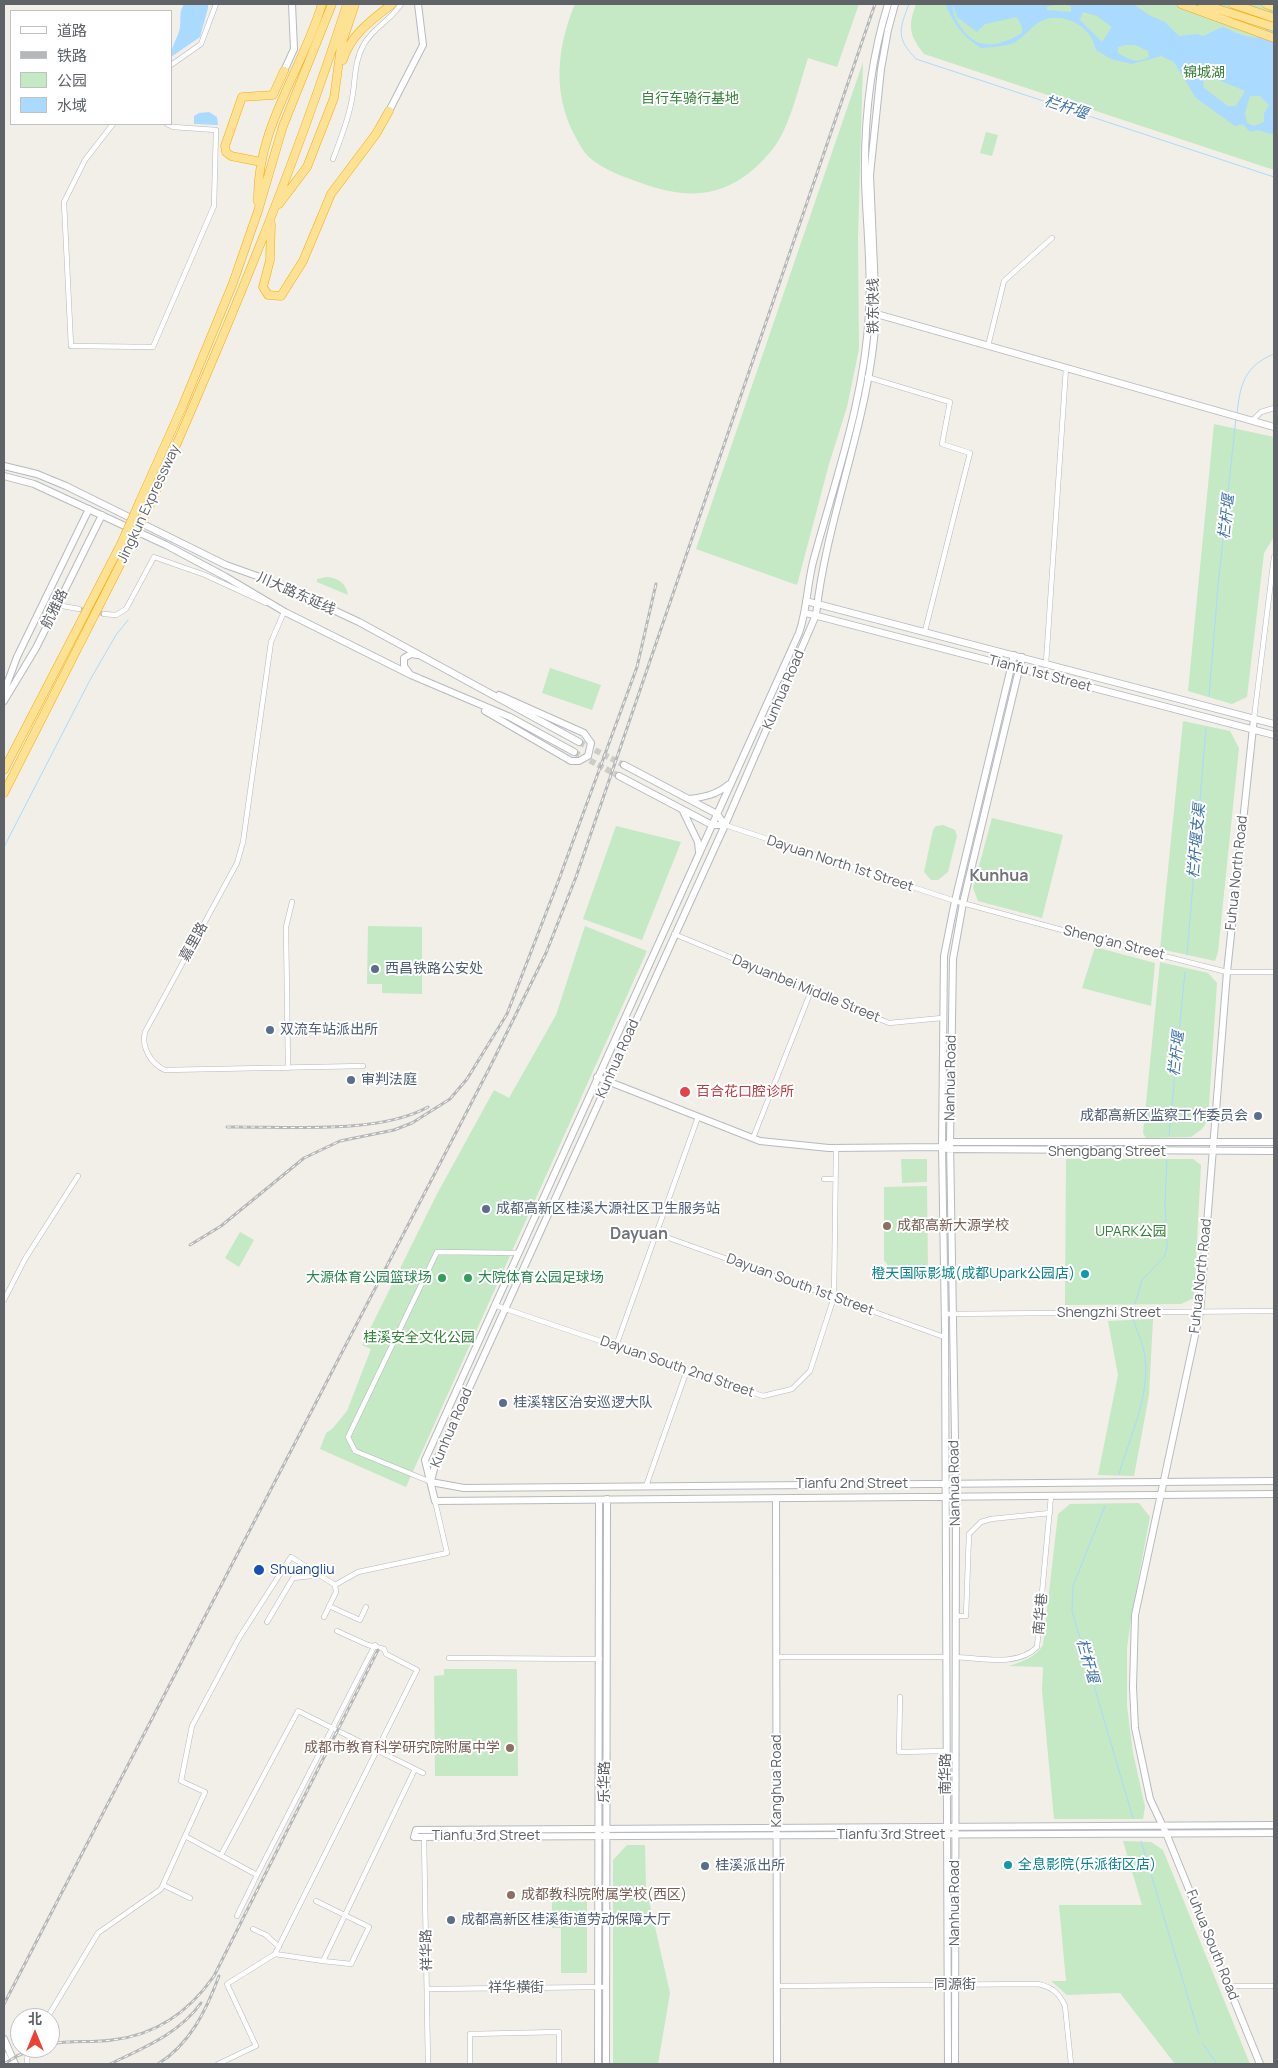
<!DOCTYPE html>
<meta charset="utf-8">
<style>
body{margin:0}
#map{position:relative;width:1278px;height:2068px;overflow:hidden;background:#f1efe8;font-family:Manrope,"Noto Sans SC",sans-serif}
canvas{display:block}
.frame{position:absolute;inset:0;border:5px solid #5f6368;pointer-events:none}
.legend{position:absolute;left:10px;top:10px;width:162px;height:115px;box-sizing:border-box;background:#fff;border:1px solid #bfc1c3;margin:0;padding:6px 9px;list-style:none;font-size:15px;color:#5f6368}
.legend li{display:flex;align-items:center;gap:10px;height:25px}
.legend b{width:25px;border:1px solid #bfc1c3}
.north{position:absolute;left:10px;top:2008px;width:50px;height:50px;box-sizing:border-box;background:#fff;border:1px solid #bfc1c3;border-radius:50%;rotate:0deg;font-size:14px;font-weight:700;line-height:20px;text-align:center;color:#5f6368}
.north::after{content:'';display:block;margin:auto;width:18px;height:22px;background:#ea4335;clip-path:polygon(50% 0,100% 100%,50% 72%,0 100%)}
</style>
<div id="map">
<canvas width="1278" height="2068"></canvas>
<div class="frame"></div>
<ul class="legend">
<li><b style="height:6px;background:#fff"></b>道路</li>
<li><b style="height:6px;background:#b6b7b8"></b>铁路</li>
<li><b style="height:14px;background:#c5e8c5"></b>公园</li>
<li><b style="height:14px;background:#aadaff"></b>水域</li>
</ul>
<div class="north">北</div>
</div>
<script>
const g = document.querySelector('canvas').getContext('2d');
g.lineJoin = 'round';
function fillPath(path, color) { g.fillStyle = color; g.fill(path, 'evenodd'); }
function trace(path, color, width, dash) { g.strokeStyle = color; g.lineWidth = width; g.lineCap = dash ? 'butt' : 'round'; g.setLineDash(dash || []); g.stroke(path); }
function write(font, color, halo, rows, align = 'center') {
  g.font = font + ' Manrope,"Noto Sans SC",sans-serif'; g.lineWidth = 4; g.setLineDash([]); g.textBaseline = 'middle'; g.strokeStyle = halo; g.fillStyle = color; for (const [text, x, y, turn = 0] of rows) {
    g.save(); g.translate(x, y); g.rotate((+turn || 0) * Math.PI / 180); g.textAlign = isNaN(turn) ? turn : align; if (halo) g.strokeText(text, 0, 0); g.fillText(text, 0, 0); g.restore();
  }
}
fillPath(new Path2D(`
 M575,4h284l-22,63 -29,-9c-9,27 -18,70 -36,92 -36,44 -75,53 -128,34 -19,-7 -39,-13 -54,-26 -7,-6 -11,-15 -15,-22 -23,-43 -18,-89 0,-132z
 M916,4h358v166l-350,-116c-15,-19 -16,-28 -8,-50z
 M863,62l-5,176 1,111 -12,58 -18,57 -32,121 -101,-36z
 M986,132l12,3 -6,21 -12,-3z
 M1214,424l60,13v100l-10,16 -17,144 -15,7 -44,-13z
 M327,577c11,1 19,6 21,18l-31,-13v-3z
 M550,668l51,17 -9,25 -50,-17z
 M1183,721l47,10 9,17 -21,204 -3,9 -55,-12z
 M992,818l71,17 -21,83 -64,-17 -5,-13z
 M943,825l12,5 2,6 -9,36 -10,8h-7l-7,-8 9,-42 3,-4z
 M616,826l65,16 -39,98 -59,-21z
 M368,926l54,1v67l-40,-1v-9h-15z
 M585,926l62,25 -241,536 -86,-38 6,-16 6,-4 15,-18 24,-62 -9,-4 75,-151 57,-104 15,8 47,-83z
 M1095,947l60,16 -4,43 -69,-18z
 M1160,962l48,11 9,10 -9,137 -6,9 -11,8 -45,1 -3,-5z
 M901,1159h26v23l-25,1z
 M1066,1159h127l8,6 -7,133 -13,6 -116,1z
 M927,1186l1,88 -33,1 -11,-15v-73z
 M240,1232l14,8 -15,27 -14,-9z
 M1153,1319l-4,76 -15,81 -36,-1 20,-100 -10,-54z
 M1139,1503l11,14 -18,95 -5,36v58l6,47 12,54 -2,12h-89l-12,-129 1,-23 -34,-1c14,-5 26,-8 34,-21l15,-131 12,-10z
 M444,1669h73l1,107h-83l-1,-100 10,-1z
 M1123,1841l28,1 12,8 87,214h-75l-55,-71 -53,2 -16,-14h15l-7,-76h83z
 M627,1845h18l1,42 24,106 -12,71h-45v-204z
 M552,1893h35v80h-26v-45h-9z`), '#c5e8c5');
fillPath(new Path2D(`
 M184,4h24v4l-8,29 -29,20c0,-12 7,-18 9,-30 1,-10 -1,-15 4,-23z
 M946,4h113l-12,3v3l24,2v-6l-10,-2h72l16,11 16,7 14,14 18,-2 6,2 20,-9c12,5 29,15 41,8l6,-31h4v131l-16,-5 -8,2 -7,-8 -8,2 -39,-28 -22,-36 -13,-6 -29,8 -21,-5 -15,-9c-4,-22 -28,-37 -50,-31 -13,4 -20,17 -31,23 -10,5 -24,5 -34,6 -17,-11 -29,-25 -35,-44zM952,4l5,13 20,15 8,-8 32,-7 5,10v6c-24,14 -45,19 -62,-7 -5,-8 -7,-13 -8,-22zM1083,12l14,4 15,11 -10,15 -22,-22zM1126,45h9l13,6 1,6c-13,7 -19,3 -31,-4v-6zM1202,73l43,18 -9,15h-8l-24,-18zM1250,96h10l9,9 -5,9v8l-10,4 -7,-3 -2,-10z
 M209,112l8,5 1,8 -24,-1v-8l5,-3z`), '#aadaff');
trace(new Path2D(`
 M909,4c-10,26 -13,34 7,55l358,118
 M1237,414c3,-29 7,-48 37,-60
 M1209,696l9,-110 18,-168
 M4,847l86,-167 26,-45 12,-15
 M1187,955l19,-227
 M1169,1135l16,-163
 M1135,1304l7,-24 22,-23 3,-9 -2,-46 2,-42
 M1119,1474c11,-37 31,-79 26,-117 -2,-13 -8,-26 -12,-38
 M1105,1506l-32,80 -1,25 61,207
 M1141,1841l58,193
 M1203,2044l14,20`), '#aadaff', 1);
trace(new Path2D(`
 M79,609l25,5`), '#ccccc8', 4.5, [4.5, 2]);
trace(new Path2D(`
 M579,742l45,23
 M574,752l45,24`), '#ccccc8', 6, [6, 3]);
const street = new Path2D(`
 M171,65l30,-21 15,-40
 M113,124l-28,36 -21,42 7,144 82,1 61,-141 2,-76 -43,-3 -6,-3
 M333,159c7,-18 14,-36 18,-55 5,-21 2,-41 13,-60 10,-17 28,-25 37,-40
 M988,346l16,-65 48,-43
 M867,377l83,25 -8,42 28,9 -45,178
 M1253,420l8,-8 13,-4
 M57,605l22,4
 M284,612l-13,30 -28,200 -6,21 -92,169c-4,15 6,32 20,38l198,-4
 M104,614l12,1 10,-6 28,-52 51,18 61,28
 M1046,663l20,-295
 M1254,718l20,-161
 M725,825l230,76 107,29 165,42h47
 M674,934l215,89 53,-5
 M288,1068l-2,-141 6,-25
 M753,1138l58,-147
 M824,1179h11
 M655,1233l289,104
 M4,1300l21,-41 53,-83
 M494,1305l269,91 29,-7 18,-18 24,-74 2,-149
 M944,1314l330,-3
 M616,1346l82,-229
 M431,1482l-76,-31 -7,-14 89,-185 81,1
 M646,1486l41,-116
 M329,1606l31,14 6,-13
 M956,1616h10l3,-82 12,-12 10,-3 59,-6
 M324,1617l12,-25 -1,-7
 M267,1622l26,-44 18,-2 2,-4
 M776,1657h170
 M955,1657c26,1 63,10 82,-10l14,-151
 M449,1658l151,1
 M900,1697l-1,55 47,-1
 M185,1836l72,39 -20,41
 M424,1837l4,227
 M221,1855l77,-144 125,62
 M257,1875l118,-230
 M163,1885l27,13
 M316,1901l53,26 -18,37 -28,-3
 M253,1929l13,6 13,12
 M275,1954l48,7 92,-192
 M777,1986l261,-2c14,3 21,9 27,22l6,58
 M1229,1986h45
 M428,1989l177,-2
 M47,2018l51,-85 63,-44 44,-97 -24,-11 11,-55 47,-88 52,-81 44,28 23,-13 89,-19 -12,-52
 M27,2064l1,-16
 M218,2064l38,-18 -29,-62 48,-30 142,-284 -31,-16 -2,-5 -16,-4 -31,-14
 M470,2064v-30l89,-2v32`);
const secondary = new Path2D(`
 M888,4c-17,55 -24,117 -23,175 1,44 7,89 4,133 -4,86 -34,168 -56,250 -6,24 -6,48 -14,71l-374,827 10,41 839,-7
 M284,71l10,-22 -2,-45
 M389,111l34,-66 -5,-41
 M873,313l401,114
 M4,466l33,8 29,12 160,79 45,16 88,41 220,120
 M4,476l30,8 132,61 60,32 59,35 126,63 99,42 64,35
 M806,601l468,123
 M806,613l468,122
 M409,673l-5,-7v-8l7,-4 7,1
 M4,692l13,-35 72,-148
 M4,701l32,-53 66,-133
 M485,711l86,50h8l9,-5 3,-13 -7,-10 -85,-38
 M1254,718l-27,254 -27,340 -65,303 -2,72 2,41 15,71 16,34 94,231
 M624,765l93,49 8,11
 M619,776l93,49h13
 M689,799c15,-2 27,-4 39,-14
 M683,811l15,31 1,10
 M597,1077l163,64 69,7 113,-1 8,-5h324
 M947,1149l327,2
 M431,1481l5,-20 289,-636 91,-210c11,-102 55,-198 60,-301l-6,-139 11,-106 7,-39 7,-26
 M431,1482l33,6 810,-7
 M776,1498l1,566
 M1274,1825l-858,5 -2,7 860,-4
 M4,2039l11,25
 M4,2055l4,9
 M598,2064l1,-564
 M606,2064l1,-565
 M948,2064l-3,-736 -3,-181 2,-191 11,-55 59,-246
 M955,2064l1,-567 -6,-355 3,-183 10,-56 59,-246`);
const highway = new Path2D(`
 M1181,4l93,34
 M1202,4l72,23
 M1233,4l41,14
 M1266,4l8,3
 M343,60c7,-25 30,-41 49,-56
 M261,162l-30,-6 -5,-4 -1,-6 17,-49 31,-2 11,-24
 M258,202c-2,-74 44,-131 64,-198
 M279,204l28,-37 27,-69 7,-52 14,-42
 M271,224l-1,36 -7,27 5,8 13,1 22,-35 28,-67 45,-60 13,-23
 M140,501l43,-96 50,-122 25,-72 25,-85 49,-122
 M149,507c73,-165 143,-331 198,-503
 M4,770l117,-226
 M4,793l125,-246`);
trace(street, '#b5b8bc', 5.5);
trace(secondary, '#b6babf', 8);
trace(highway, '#f9ab00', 9);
trace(street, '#fff', 4.5);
trace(secondary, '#fff', 6);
trace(highway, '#fde293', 8);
const rail = new Path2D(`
 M227,1127c57,-1 151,8 201,-20
 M190,1245l31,-19 83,-68 36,-17 54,-11 18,-7 38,-24 17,-20 40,-65 51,-132 79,-215 19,-83
 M4,2004l486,-937 56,-114 30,-76 299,-873
 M50,2044c21,-4 41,-1 62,-4 45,-5 77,-28 102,-64l164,-326
 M4,2064l13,-8 20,-8
 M110,2064c33,-16 69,-30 91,-61
 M158,2064c32,-20 48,-53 61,-88`);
trace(rail, '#b6b7b8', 3);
trace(rail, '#fff', 1, [4]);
const highwayBridge = new Path2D(`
 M121,544l19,-43
 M129,547l20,-40`);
trace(highwayBridge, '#f9ab00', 9, []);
trace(highwayBridge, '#fde293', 8);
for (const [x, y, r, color] of [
 [375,969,5,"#5c6f8a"],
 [270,1030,5,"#5c6f8a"],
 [351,1080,5,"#5c6f8a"],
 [685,1092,6,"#e0444e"],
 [1258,1116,5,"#5c6f8a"],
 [486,1209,5,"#5c6f8a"],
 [887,1226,5,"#8d6e63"],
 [1085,1274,5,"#0f9aa8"],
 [442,1278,5,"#2e9e5b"],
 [468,1278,5,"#2e9e5b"],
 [503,1403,5,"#5c6f8a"],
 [259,1570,6,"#1a4fb4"],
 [510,1748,5,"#8d6e63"],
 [1008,1865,5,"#0f9aa8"],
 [705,1866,5,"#5c6f8a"],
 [511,1895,5,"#8d6e63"],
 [451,1920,5,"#5c6f8a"]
]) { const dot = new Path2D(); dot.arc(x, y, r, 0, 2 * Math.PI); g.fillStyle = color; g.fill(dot); trace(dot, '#fff', 2); }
write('14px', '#348238', '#fff', [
 ["锦城湖",1204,73],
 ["自行车骑行基地",690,99],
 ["UPARK公园",1131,1232],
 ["桂溪安全文化公园",419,1338]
]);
write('14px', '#5f6368', '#fff', [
 ["铁东快线",874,306,-90],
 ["Jingkun Expressway",149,504,-65],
 ["川大路东延线",296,594,24],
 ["航雅路",55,609,-64],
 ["Tianfu 1st Street",1040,674,15],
 ["Kunhua Road",784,690,-67],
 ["Dayuan North 1st Street",840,864,18],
 ["Fuhua North Road",1237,873,-84],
 ["嘉里路",194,942,-61],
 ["Sheng'an Street",1114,943,14],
 ["Dayuanbei Middle Street",806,989,22],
 ["Kunhua Road",618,1059,-66],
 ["Nanhua Road",951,1078,-89],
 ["Shengbang Street",1107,1152],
 ["Fuhua North Road",1201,1276,-84],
 ["Dayuan South 1st Street",800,1285,20],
 ["Shengzhi Street",1109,1313],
 ["Dayuan South 2nd Street",677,1367,19],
 ["Kunhua Road",452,1428,-67],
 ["Nanhua Road",955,1483,-91],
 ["Tianfu 2nd Street",852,1484],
 ["南华巷",1041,1614,-85],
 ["南华路",946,1774,-90],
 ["Kanghua Road",777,1781,-90],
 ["乐华路",605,1782,-90],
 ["Tianfu 3rd Street",891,1835],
 ["Tianfu 3rd Street",486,1836],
 ["Nanhua Road",955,1903,-90],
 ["Fuhua South Road",1212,1945,68],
 ["祥华路",427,1950,-91],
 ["同源街",955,1985],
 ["祥华横街",516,1988]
]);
write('14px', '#4e5e75', '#fff', [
 ["西昌铁路公安处",385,969],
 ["双流车站派出所",280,1030],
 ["审判法庭",361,1080],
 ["成都高新区监察工作委员会",1248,1116,"right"],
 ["成都高新区桂溪大源社区卫生服务站",496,1209],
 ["桂溪辖区治安巡逻大队",513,1403],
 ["桂溪派出所",715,1866],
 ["成都高新区桂溪街道劳动保障大厅",461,1920]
], 'left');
write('14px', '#be3a42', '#fff', [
 ["百合花口腔诊所",696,1092]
], 'left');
write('14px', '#785e54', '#fff', [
 ["成都高新大源学校",897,1226],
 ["成都市教育科学研究院附属中学",500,1748,"right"],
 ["成都教科院附属学校(西区)",521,1895]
], 'left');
write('14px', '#0d838f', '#fff', [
 ["橙天国际影城(成都Upark公园店)",1075,1274],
 ["全息影院(乐派街区店)",1018,1865,"left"]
], 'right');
write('14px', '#27864d', '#fff', [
 ["大源体育公园篮球场",432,1278],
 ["大院体育公园足球场",478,1278,"left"]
], 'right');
write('14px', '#164399', '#fff', [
 ["Shuangliu",270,1570]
], 'left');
write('italic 15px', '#4174aa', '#fff', [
 ["栏杆堰",1066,108,18],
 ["栏杆堰",1227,517,-84],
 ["栏杆堰支渠",1197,841,-85],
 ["栏杆堰",1177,1054,-84],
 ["栏杆堰",1087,1661,74]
]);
write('bold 16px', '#70757a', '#fff', [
 ["Kunhua",999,877],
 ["Dayuan",639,1235]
]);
</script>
